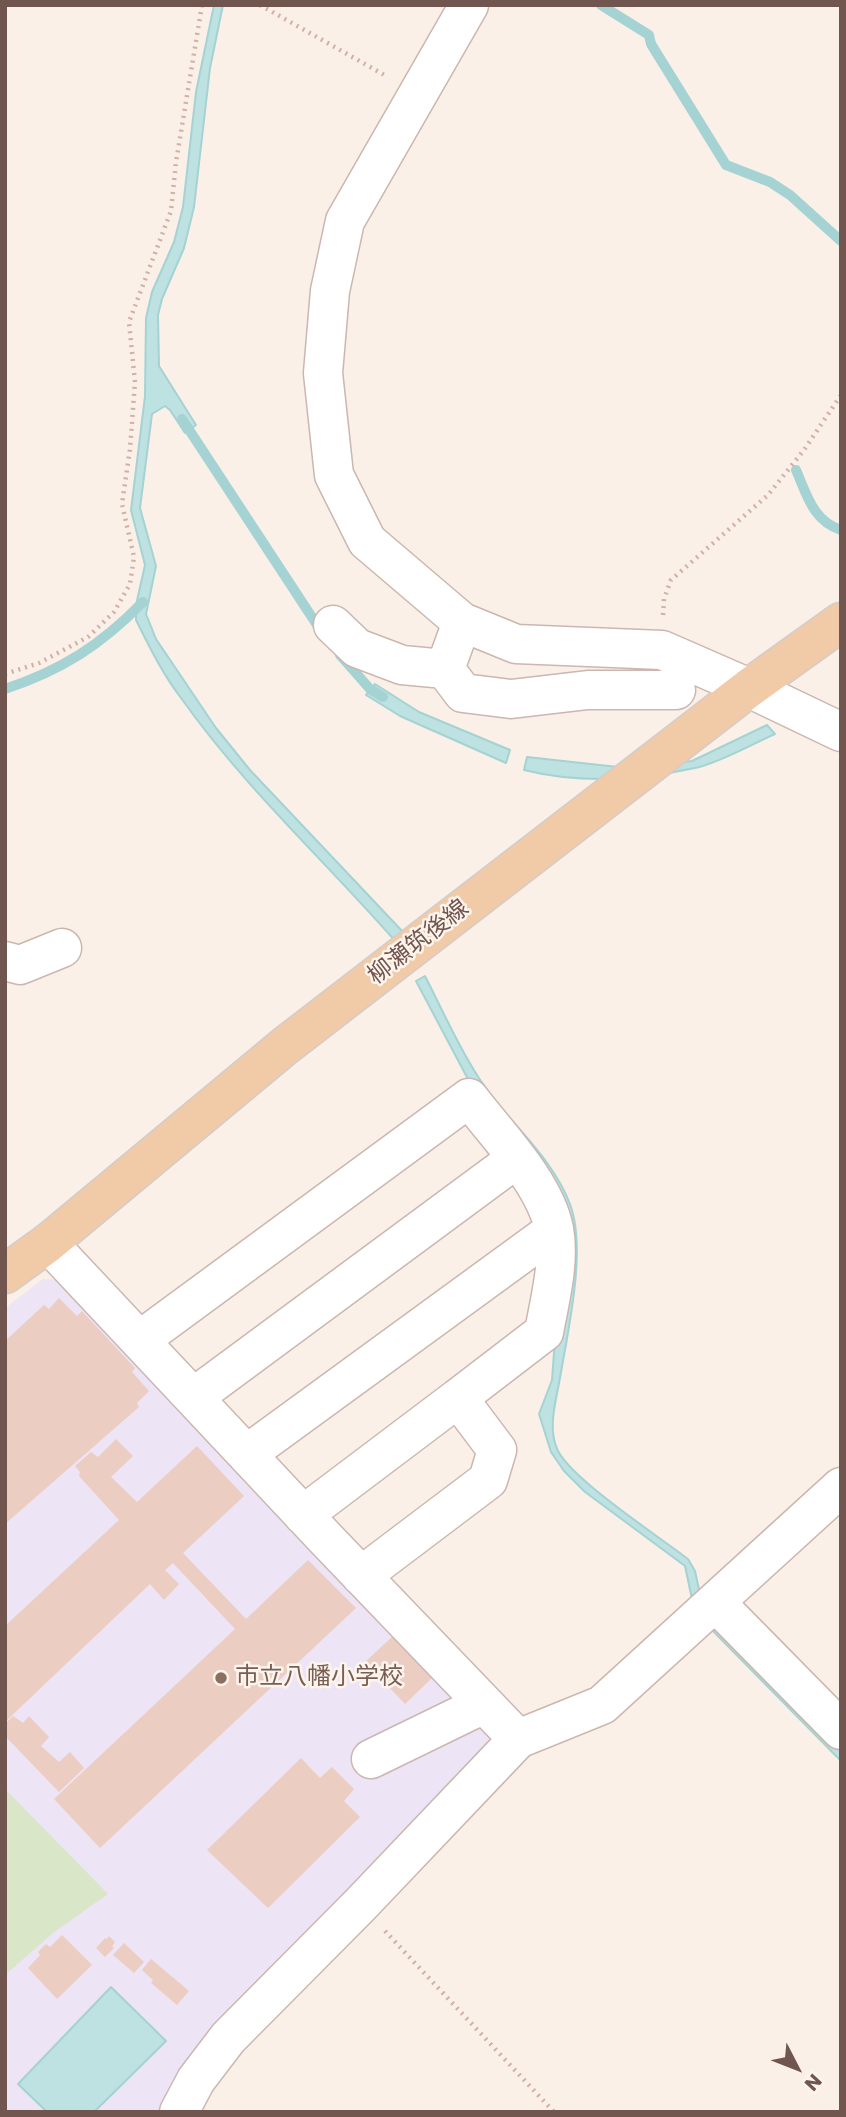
<!DOCTYPE html>
<meta charset="utf-8">
<style>
body{margin:0}
#map{position:relative;width:846px;height:2117px;overflow:hidden;background:#faf0e8;font-family:Poppins,sans-serif}
canvas{display:block}
.frame{position:absolute;inset:0;border:7px solid #71564f;pointer-events:none}
.north{position:absolute;left:762px;top:2033px;width:70px;height:70px;-webkit-text-stroke:5px #fdf5ed;paint-order:stroke;rotate:132deg;font-size:19px;font-weight:700;line-height:28px;text-align:center;color:#71564f}
.north::after{content:'';display:block;margin:auto;width:24px;height:32px;background:#71564f;clip-path:polygon(50% 0,100% 100%,50% 72%,0 100%)}
</style>
<div id="map">
<canvas width="846" height="2117"></canvas>
<div class="frame"></div>
<div class="north">N</div>
</div>
<script>
const g = document.querySelector('canvas').getContext('2d');
g.lineJoin = 'round';
function fillPath(path, color) { g.fillStyle = color; g.fill(path, 'evenodd'); }
function trace(path, color, width, dash) { g.strokeStyle = color; g.lineWidth = width; g.lineCap = dash ? 'butt' : 'round'; g.setLineDash(dash || []); g.stroke(path); }
function write(font, color, halo, rows, align = 'center') {
  g.font = font + ' Poppins,"Noto Sans JP",sans-serif'; g.lineWidth = 5; g.setLineDash([]); g.textBaseline = 'middle'; g.strokeStyle = halo; g.fillStyle = color; for (const [text, x, y, turn = 0] of rows) {
    g.save(); g.translate(x, y); g.rotate((+turn || 0) * Math.PI / 180); g.textAlign = isNaN(turn) ? turn : align; if (halo) g.strokeText(text, 0, 0); g.fillText(text, 0, 0); g.restore();
  }
}
fillPath(new Path2D(`
 M43,1279l19,1 432,459 -328,373h-161v-804z`), '#ede4f6');
fillPath(new Path2D(`
 M5,1789l103,105 -54,38 -49,43z`), '#d9e6c7');
const water = new Path2D(`
 M214,5h9l-13,63 -16,139 -10,41 -22,51 -4,16 1,51 37,59 -11,8 -15,-23 -5,-4 -13,8 -12,94 16,58 -10,48 10,25 60,89 34,42 154,163 -8,9c-72,-82 -152,-155 -215,-244 -18,-23 -32,-52 -45,-78v-15l9,-40 -14,-55 14,-114 1,-78 6,-26 22,-50 9,-35 13,-115z
 M375,684l44,28 91,38 -4,13 -106,-47 -34,-21z
 M767,725l8,9c-23,10 -56,29 -80,34 -55,12 -115,16 -171,2l3,-13 100,11 65,-7z
 M425,976c17,33 32,68 52,99 28,45 74,79 93,129 17,45 -2,126 -10,174 -4,23 -13,51 -2,73 16,30 100,85 130,108l7,12 5,23 -8,5 -7,-33 -100,-74 -21,-21 -13,-19 -12,-38 13,-34 3,-41 12,-84 -97,-172 -54,-102z
 M716,1624l125,120v17l-130,-132z
 M111,1987l55,54 -72,71h-47l-29,-28z`);
fillPath(water, '#bee1e1');
trace(water, '#a5d2d2', 2);
trace(new Path2D(`
 M601,5l48,30 2,9 75,121 44,17 20,13 51,46
 M182,419l139,212
 M796,470c11,25 17,51 45,60
 M340,655l30,34 13,8
 M5,689c57,-19 96,-44 138,-87`), '#a5d2d2', 10);
fillPath(new Path2D(`
 M59,1298l18,18 5,-5 53,57 -3,4 17,19 -12,12 2,4 -134,117v-183l39,-36 5,4z
 M116,1439l17,17 -22,21 26,25 60,-56 47,50 -61,57 63,66 62,-59 48,48 -256,240 -46,-49 181,-170 -62,-66 -8,7 14,14 -15,16 -14,-16 -145,138v-96l114,-106 -40,-44 1,-4 -5,-6 16,-14 7,5z
 M393,1636l40,41 -28,27 -40,-42z
 M13,1716l10,7 6,-7 20,21 -8,9 18,16 11,-10 14,16 -25,24 -54,-56v-12z
 M301,1758l19,20 12,-11 22,22 -10,12 16,16 -92,91 -61,-58z
 M62,1935l30,30 -35,34 -29,-31 12,-13 -2,-3 8,-8 4,3z
 M109,1936l6,6 -3,4 2,2 -9,9 -9,-9 9,-10 2,1z
 M124,1943l20,19 -10,11 -21,-18z
 M151,1959l38,32 -12,14 -26,-22 2,-3 -11,-10z`), '#eccdc2');
const minor = new Path2D(`
 M469,5l-124,216 -15,70 -7,82 11,102 33,66 95,81 54,22 146,6 87,38 92,44
 M462,622l-17,47 18,24 48,6 77,-9h88
 M333,625l24,23 45,17 43,4
 M5,961l15,4 42,-17
 M48,1243l278,296 192,200
 M140,1340l329,-242c28,37 76,85 85,131 6,33 -4,70 -10,103l-86,66 39,52 -9,30 -127,96
 M194,1397l322,-238
 M247,1454l307,-224
 M303,1515l155,-117
 M715,1602l126,128
 M371,1759l113,-55
 M179,2112l17,-32 32,-42 133,-134 157,-165 84,-34 239,-218`);
const major = new Path2D(`
 M5,1274l43,-31 237,-197 464,-358 92,-66`);
trace(minor, '#cbb7af', 41);
trace(major, '#d4ccca', 41);
trace(new Path2D(`
 M260,5l128,72
 M663,615l1,-16 7,-19 97,-85 36,-45 37,-55
 M5,674l34,-11 49,-26 26,-25 16,-28 4,-27 -12,-53 8,-55 5,-67 -6,-60 42,-111 5,-49 26,-157
 M385,1931l169,181`), '#d1b0a5', 4.5, [2, 5]);
trace(minor, '#fff', 38);
trace(major, '#f1caa7', 38);
for (const [x, y, r, color] of [
 [221,1678,7,"#8d6e63"]
]) { const dot = new Path2D(); dot.arc(x, y, r, 0, 2 * Math.PI); g.fillStyle = color; g.fill(dot); trace(dot, '#fdf5ed', 2.5); }
write('24px', '#71564f', '#fdf5ed', [
 ["柳瀬筑後線",419,943,-38]
]);
write('24px', '#785e54', '#fdf5ed', [
 ["市立八幡小学校",235,1678]
], 'left');
</script>
